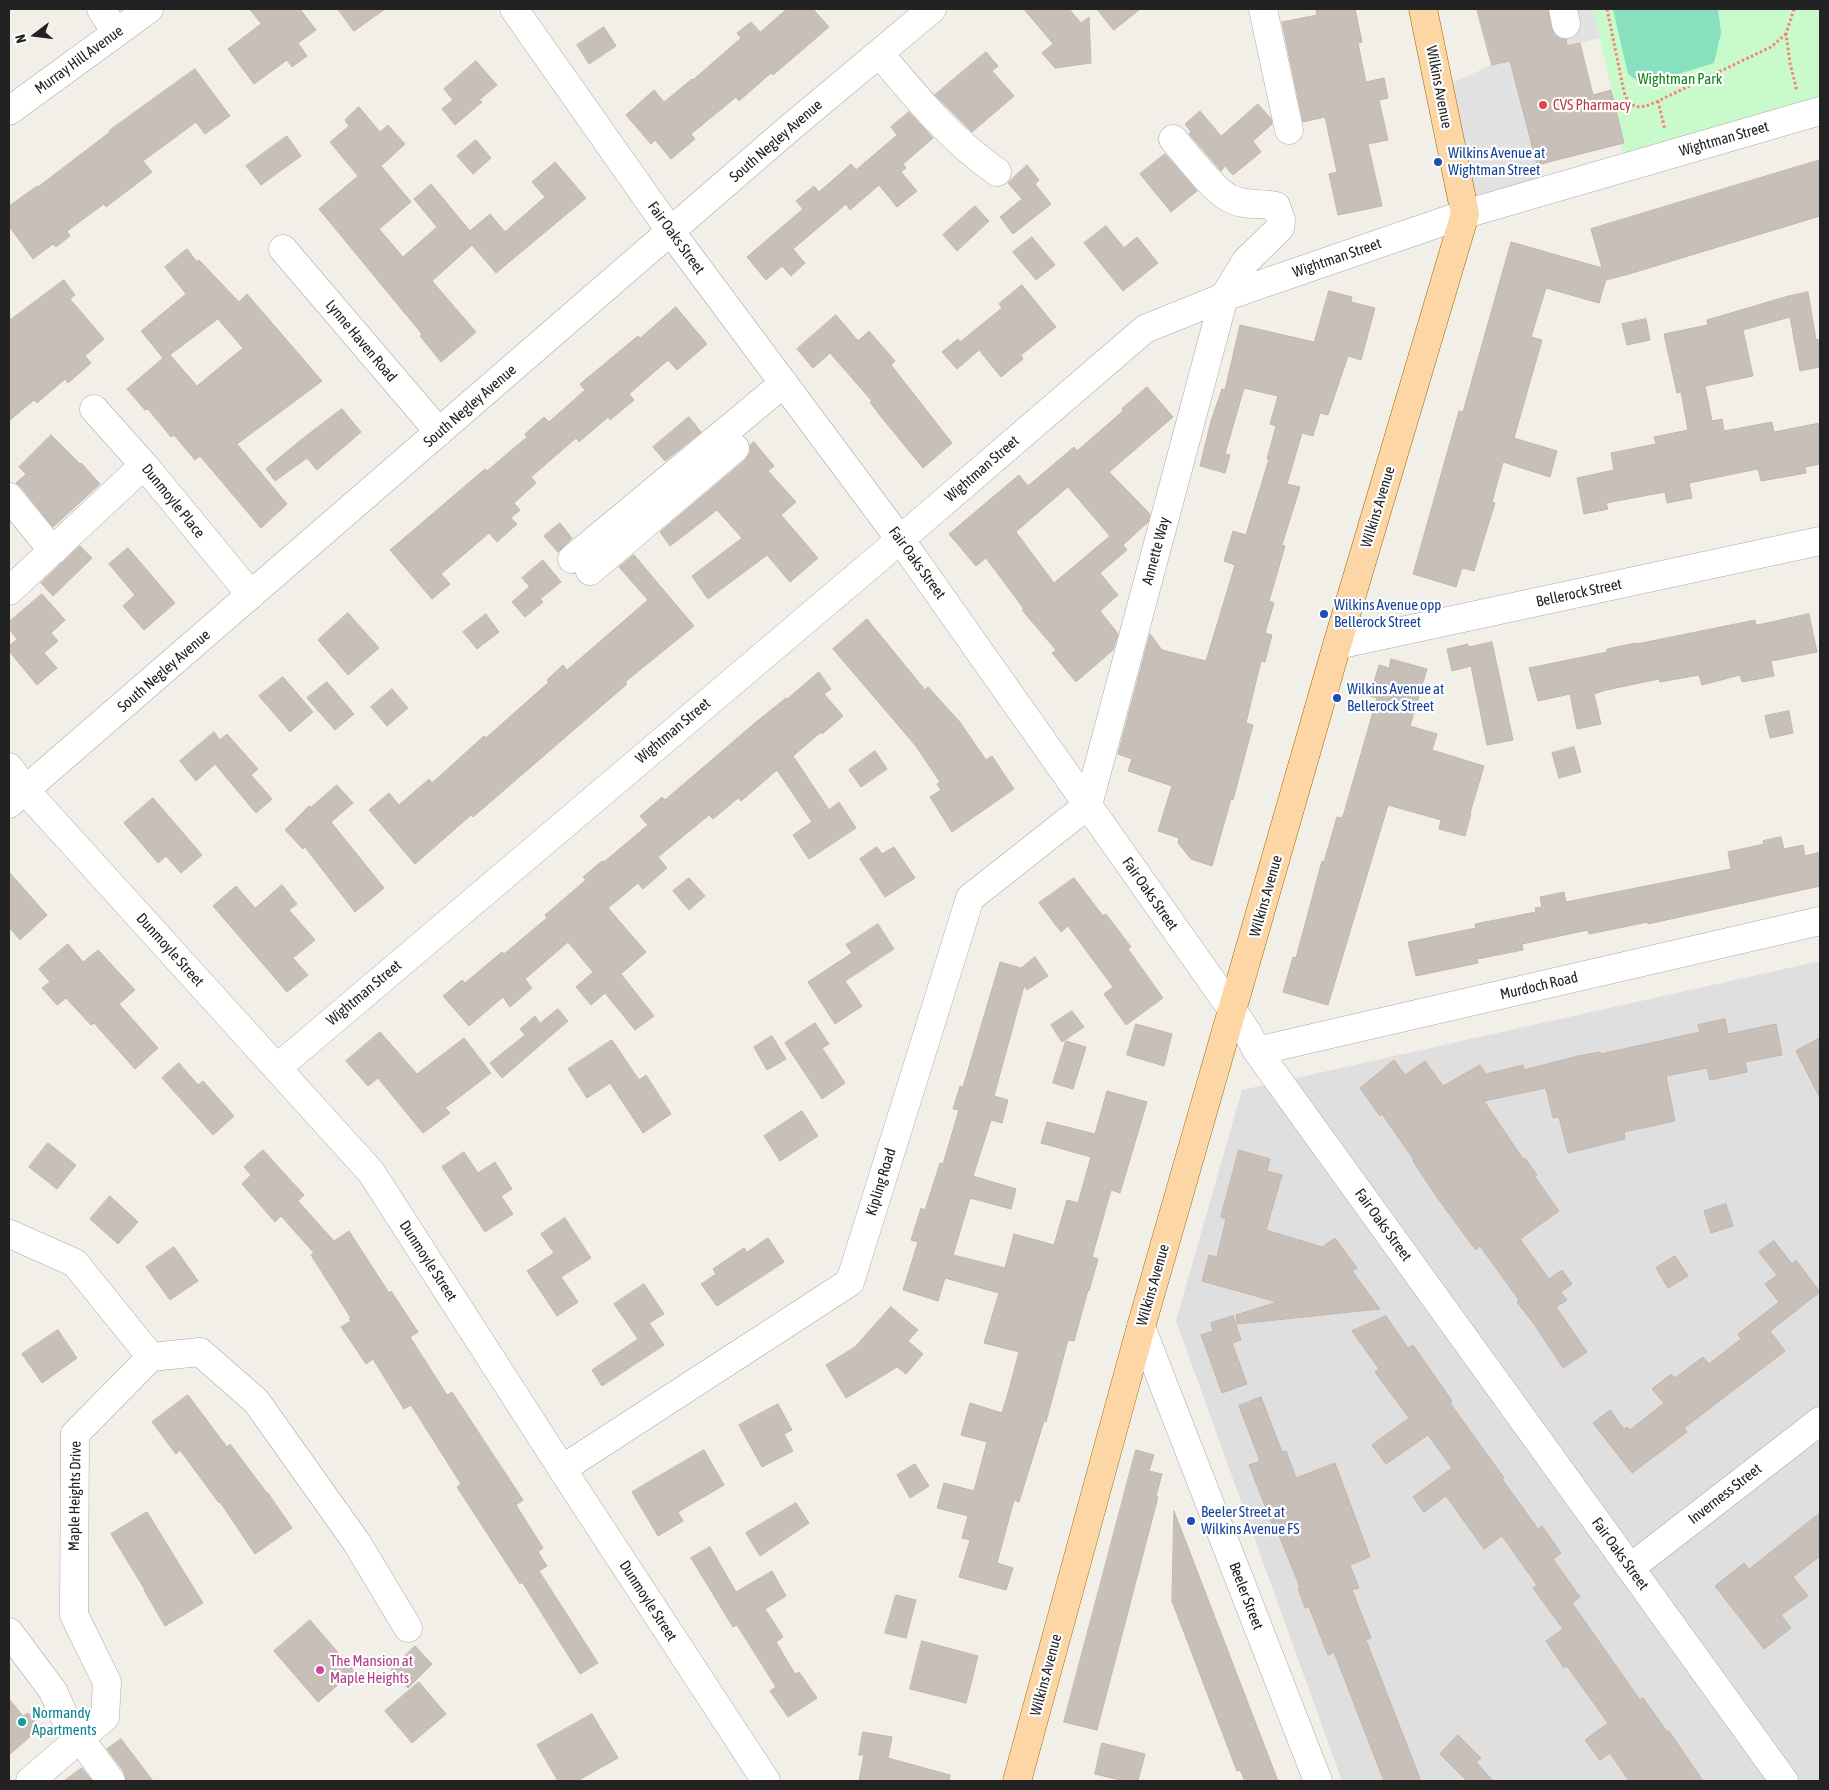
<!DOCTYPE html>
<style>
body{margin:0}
#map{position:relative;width:1829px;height:1790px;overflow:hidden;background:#f2efe9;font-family:"Asap Condensed",sans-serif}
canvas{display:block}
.frame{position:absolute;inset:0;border:10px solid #222;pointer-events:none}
.north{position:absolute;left:10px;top:10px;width:50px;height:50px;-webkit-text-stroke:4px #fff;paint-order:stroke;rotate:255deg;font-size:14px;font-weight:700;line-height:20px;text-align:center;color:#222}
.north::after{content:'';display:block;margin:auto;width:18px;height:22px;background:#222;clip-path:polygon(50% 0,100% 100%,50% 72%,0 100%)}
</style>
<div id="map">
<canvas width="1829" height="1790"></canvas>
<div class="frame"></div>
<div class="north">N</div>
</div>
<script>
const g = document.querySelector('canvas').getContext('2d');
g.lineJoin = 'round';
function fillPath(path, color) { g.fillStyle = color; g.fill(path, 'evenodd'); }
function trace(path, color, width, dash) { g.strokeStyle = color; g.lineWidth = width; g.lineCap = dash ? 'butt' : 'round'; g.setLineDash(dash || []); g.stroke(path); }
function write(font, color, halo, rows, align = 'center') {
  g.font = font + ' "Asap Condensed",sans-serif'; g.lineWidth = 4.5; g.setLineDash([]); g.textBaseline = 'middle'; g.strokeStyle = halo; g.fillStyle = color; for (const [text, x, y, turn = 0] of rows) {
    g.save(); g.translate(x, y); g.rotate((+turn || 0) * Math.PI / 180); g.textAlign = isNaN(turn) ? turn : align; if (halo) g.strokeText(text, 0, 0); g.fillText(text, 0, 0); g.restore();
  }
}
fillPath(new Path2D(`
 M1820,961v820h-478l-166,-460 66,-231z`), '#e0dfdf');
fillPath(new Path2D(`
 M1593,9h227v102l-194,55 -5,-22 3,-1z`), '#c8facc');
fillPath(new Path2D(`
 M1613,9h105l3,24 -7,30 -71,22 -15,-11z`), '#88e0be');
fillPath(new Path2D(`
 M1558,9h35l7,29 -33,8z
 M1510,61l34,130 -79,23 -25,-126 52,-23z`), '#e2e2e2');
const building = new Path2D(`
 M250,9h50l16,21 -18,13 9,13 -15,11 -5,-7 -33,24 -26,-35 33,-25z
 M338,9h47l-31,22z
 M787,9h26l16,18 -56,48 -2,-2 -32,28 -3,-4 -45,37 4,5 -24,20 -16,-19 -4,4 -25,-29 28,-25 10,12 28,-23 1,1 48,-42 -4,-5 14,-11 9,10z
 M1024,9h45l12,14 8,-6 2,46 -36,5 -13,-15 11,-9z
 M1097,9h43l-26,21z
 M1316,9h39l7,33 -4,1 8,39 18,-4 4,20 -9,2 9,40 -20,4 14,62 -44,9 -9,-41 8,-2 -12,-55 -22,5 -21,-100 35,-7z
 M1477,9h71l3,18 4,8 6,4h5l1,7 13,-3 13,52 18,-5 13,53 -87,22 -27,-104 -18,4z
 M604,27l12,19 -27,18 -12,-19z
 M986,52l12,14 -6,5 22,25 -42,36 -37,-37z
 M476,61l21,24 -18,15 3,2 -27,23 -13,-16 11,-9 -9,-11z
 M195,69l35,47 -25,18 -9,-12 -53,39 9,11 -46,35 -2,-3 -37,27 3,5 -14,11 -3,-3 -20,15 -24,-33v-20l28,-20 1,1 72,-55 -1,-1z
 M1258,104l13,15 1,5 -19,17 8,11 -28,23 -8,-9 -4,5 -32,-37 2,-2 -6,-8 15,-13 21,25z
 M359,107l21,25 8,-7 17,19 -24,22 30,36 -32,27 24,28 34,-30 -23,-28 17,-15 39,47 20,-17 15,18 40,-35 -13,-15 23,-20 31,36 -90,75 -24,-28 -40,36 44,51 -35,30 -21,-26 2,-2 -103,-125 39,-33 -28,-34 19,-16 -4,-6z
 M909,112l24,26 -30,26 3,4 -5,4 16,19 -20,16 -18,-22 -29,25 -4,-6 -53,45 12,14 -14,13 -9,-10 -16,14 -19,-23 56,-48 -7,-8 18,-15 5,6 32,-28 5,6 41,-35 -6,-8z
 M287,136l14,20 -40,29 -15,-19z
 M476,140l15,18 -18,16 -16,-18z
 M1165,154l32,37 -26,21 -31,-38z
 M1820,160v56l-191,58 -23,6v-1l-7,24 -53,-15 -15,49 11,3 -28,98 43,13 -7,26 -47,-15 -11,40 3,1 -21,68 -12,-3 -6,19 -43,-13 46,-163 4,1 48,-170 91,26 -11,-39z
 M1027,165l12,15 -4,4 16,20 -38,30 -13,-17 22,-18 -14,-16z
 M975,206l14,15 -32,30 -14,-16z
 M1106,226l18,22 13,-11 21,26 -35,28 -39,-48z
 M1032,237l23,28 -19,15 -23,-28z
 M187,249l10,13 2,-2 40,42 8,-8 75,87 -85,63 50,60 -26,24 -61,-72 -5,4 -21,-25 -3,2 -23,-28 -3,1 -18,-21 36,-31 -22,-27 45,-37 -21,-27zM218,319l25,29 -46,38 -27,-31z
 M64,280l11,15 -5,4 34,40 -19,17 6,7 -23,20 -3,-4 -28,24 -3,-3 -25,21v-100z
 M1022,285l34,42 -35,28 2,4 -22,18 -22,-27 -22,19 -15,-17 16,-13 2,3 42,-34 -3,-4z
 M1329,291l23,6 -1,5 24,6 -14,52 -13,-4 -20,59 -8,-2 -7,23 -11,-3 -15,51 13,3 -18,58 3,1 -16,55 5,2 -9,30 7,2 -7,27 -4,-1 -15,62 7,2 -20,75 -2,-1 -19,67 -21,-7 -13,-16 1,-5 -21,-7 14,-45 -44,-15 4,-12 -14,-5 32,-120 12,16 44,11 29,-96 -11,-4 9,-30 13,4 23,-76h-2l9,-33 -6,-2 8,-28 -34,-8 -19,66 5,1 -5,18 -25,-7 11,-45 11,-32 3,1 15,-65 74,17z
 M1808,292l8,48 4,-1v28l-20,4 -10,-54 -47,13 10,46 -48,10 7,35 10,-2 2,12 48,-9 2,10 46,-9v41l-15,3 1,6 -45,8 -3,-12 -69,14 3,15 -25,5 -2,-11 -59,11 2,6 -24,5 -7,-36 37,-8 -3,-17 45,-9 -2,-7 34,-7 -7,-38 -4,1 -13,-59 44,-9 -1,-5 78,-23z
 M676,307l31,37 -30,26 -9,-10 -39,34 5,6 -24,20 -2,-3 -29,25 -3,-4 -45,39 5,6 -22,20 6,7 -9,8 6,6 -20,18 -8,-9 -48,41 9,10 -18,15 -42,-49 95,-81 2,2 40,-34 -2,-3 19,-17 5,5 36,-32 -5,-6 58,-48 2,2z
 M836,315l22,26 11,-10 26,30 -4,4 61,78 -29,25 -41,-50 -12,-16 2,-1 -42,-48 -17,15 -16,-19z
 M1646,319l4,21 -23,5 -5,-21z
 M1147,387l26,30 -64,55 41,42 -2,8 -25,23 4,5 -27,23 18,22 -18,16 18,23 -5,16 -37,32 -24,-29 4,-3 -34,-40 2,-1 -38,-51 -10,8 -27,-32 70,-59 9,11 46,-39 3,4 46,-40 -1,-2zM1068,487l42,49 -56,47 -38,-51z
 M342,409l19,23 -44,38 -10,-12 -32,23 -9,-12 36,-30z
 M689,417l12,15 -36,29 -12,-14z
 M51,435l29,29 1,-1 19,21 -47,43 -32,-40 -5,-4 10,-9 -7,-7z
 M754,442l20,24 -6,5 28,31 -15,13 37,43 -28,24 -23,-27 -59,44 -16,-23 50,-38 -25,-28 -47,36 -10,-14 85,-72 5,-7v-8z
 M560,523l12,15 -14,14 -14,-16z
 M80,546l12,12 -39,38 -12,-13z
 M128,548l47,55 -31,27 -21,-24 12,-11 -26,-31z
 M634,555l60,71 -69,56 2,2 -154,133 -2,-2 -56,49 -46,-54 20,-17 10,12 30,-26 3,4 52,-47 2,2 63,-56 -2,-2 16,-15 4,5 81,-70 -29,-33z
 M543,560l18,22 -21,17 3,3 -18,15 -13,-15 17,-15 7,7 -14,-16z
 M42,594l23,26 -14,13 7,8 -14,12 13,15 -20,17 -28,-34v-5l8,-7 -8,-10v-7z
 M348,613l31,35 -31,27 -30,-35z
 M486,614l13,18 -22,17 -14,-17z
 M1809,614l8,38 -46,9 3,15 -32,6 -2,-7 -38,10 -3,-10 -39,7 -1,-3 -53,11 -12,4 7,30 -24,5 -7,-35 -32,7 -9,-33 78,-16v-3l29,-6 1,1 118,-24 1,5z
 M867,619l58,71 3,-3 31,34 27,39 6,-4 22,33 -62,43 -22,-35 11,-7 -4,-6 3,-2 -25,-37 -82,-96z
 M1492,642l21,98 -26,5 -16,-79 -19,5 -5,-22 21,-5v3z
 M1391,659l36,10 -17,57 27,8 -5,16 52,16 -14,47h1l-6,23 -26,-7 2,-9 -53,-15 -60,200 -45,-13 10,-35 3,1 26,-97 2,1 13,-45 5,1 2,-5 33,-115 -7,-2 9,-31 10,3z
 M819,672l12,17 -7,5 19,22 -21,18 -1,-2 -28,24 36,54 10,-8 17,26 -47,31 -16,-24 19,-13 -35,-52 -36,31 -3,-3 -25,21 -4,-4 -51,42 9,11 -24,21 -5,-6 -30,25 38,44 -25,22 33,42 -19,14 -30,-37 -14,12 -15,-18 17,-15 -25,-30 -43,37 7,9 -22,19 -7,-10 -34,29 -26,-30 19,-16 3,3 37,-31 2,2 43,-36 -2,-3 41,-35 -3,-3 19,-16 2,1 44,-37 -8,-9 22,-19 3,3 91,-78 30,-24 1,1z
 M283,677l30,35 -23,20 -31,-36z
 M327,682l27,32 -19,16 -28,-32z
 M392,689l16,19 -21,18 -16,-19z
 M1789,711l4,22 -23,5 -5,-22z
 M214,732l6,8 7,-6 31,35 -7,6 21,24 -16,14 -41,-49 -19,17 -16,-20z
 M1574,747l7,25 -22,6 -7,-25z
 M875,751l12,18 -26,18 -12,-17z
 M337,785l16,18 -22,19 53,66 -29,24 -50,-65 -2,2 -18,-19 24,-24 2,1z
 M153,798l49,57 -21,18 -15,-17 -8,7 -34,-40z
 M1781,837l3,12 19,-4 2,11 15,-4v34l-172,38v-2l-59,12 -1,-4 -66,14 1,6 -46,9 1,4 -62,13 -8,-34 68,-14 -1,-4 61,-12 -1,-4 7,-1 -2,-10 24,-5 2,10 165,-33 -3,-17 36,-8 -1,-3z
 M877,847l5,7 12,-7 21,31 -30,19 -25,-38z
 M9,872l38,43 -27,25 -11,-13z
 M689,878l16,18 -16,14 -16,-19z
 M1074,878l29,38 3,-2 25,33 -3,2 35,49 -37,27 -22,-31 9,-7 -45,-61 -7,6 -22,-29z
 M282,885l15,19 -8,6 26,30 -22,18 15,17 -21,17 -74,-86 23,-20 19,22z
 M878,924l16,25 -49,32 17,25 -27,18 -27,-42 44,-29 -6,-8z
 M68,944l15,18 15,-12 37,40 -16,14 39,44 -23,21 -41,-46 -3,2 -25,-27 -9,7 -15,-17 8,-6 -11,-13z
 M1035,957l13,19 -21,14 -3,-4 -30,110 14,4 -6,23 -11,-3 -18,56 43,13 -5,20 -41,-11 -17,57 52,13 9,-34 40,11 13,-45 11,3 13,-46 -50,-14 6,-21 48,12 12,-43 40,11 -27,91 -9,-3 -19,67 6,2 -9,32 -1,-1 -14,51 -6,-1 -22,82 -2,-1 -25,81 -5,-2 -17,63 16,5 -7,22 -47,-13 11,-37 -8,-2 6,-22 -31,-8 7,-25 30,8 13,-49 -26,-7 9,-32 32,10 8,-27 9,-34 -35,-9 15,-50 -54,-15 -7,23 -35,-11 15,-48 -7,-2 10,-32 4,2 15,-47 3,1 16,-54 -6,-1 7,-23 3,1 37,-125 21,6z
 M558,1009l10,12 -66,57 -12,-15 35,-28 -5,-6 15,-13 5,7z
 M1072,1011l12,16 -22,15 -11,-17z
 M1725,1019l3,15 48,-10 6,31 -37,7 2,10 -37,8 -3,-12 -41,8 9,45 -51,11 1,7 -57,14 -9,-36 -6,1 -7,-30 -62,13 39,58 2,-1 12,17 -2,2 24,34 -39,28 29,40 13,-9 10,14 -11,8 6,8 -11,7 31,45 -24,16 -29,-44 -17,-22 2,-2 -39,-54 -4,4 -7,-9 -33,-45 -23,-35 1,-1 -32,-46 -2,2 -20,-28 34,-28 11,15 20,-14 18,25 37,-21 6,9 37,-9 1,5 54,-14 22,-4 1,2 99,-22 -2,-7z
 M815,1023l14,21 -7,4 23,35 -23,16 -37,-56z
 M1136,1024l36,10 -8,32 -37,-11z
 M380,1032l37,42 47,-36 27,35 -46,35 5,5 -27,20 -45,-55 -10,8 -22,-25z
 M772,1036l14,23 -19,11 -13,-23z
 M1820,1038v60l-24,-47z
 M612,1040l27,40 7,-5 25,39 -28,19 -33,-50 -23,15 -19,-29z
 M1066,1041l20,6 -13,42 -20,-6z
 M179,1063l19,22 5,-4 31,35 -21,19 -51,-57z
 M802,1111l16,25 -38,25 -16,-25z
 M48,1143l28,22 -19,24 -28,-22z
 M263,1150l41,45 -6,6 36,40 15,-10 40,62 2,-2 27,41 -8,5 37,58 5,-3 71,108 -7,5 27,43 -5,4 9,14 -8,5 59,92 -18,11 -58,-92 -2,2 -63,-97 4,-3 -50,-79 -7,4 -31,-50 -7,5 -25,-37 10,-6 -2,-2 2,-1 -40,-63 3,-2 -33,-37 -6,6 -33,-38 9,-9 -7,-8z
 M1239,1150l31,9 -3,12 15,4 -16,55 56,17 13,-9 22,30 -5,3 28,38 -143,15 -1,-9 41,-13 -75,-21 7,-26 8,2 9,-38 -5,-2z
 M464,1152l14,21 17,-11 17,27 -11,7 12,18 -28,18 -43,-65z
 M110,1196l28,26 -20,22 -28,-25z
 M1726,1204l7,22 -22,7 -7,-22z
 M565,1218l26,40 -30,19 17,25 -21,14 -30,-45 27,-18 -13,-19z
 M768,1238l16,24 -67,44 -16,-22 15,-10 -3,-5 31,-21 3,4z
 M1774,1241l18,23 4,-4 24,32 -50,39 15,20 -101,77 3,4 -55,41 -39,-50 17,-13 14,19 3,-2 3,3 34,-27 -12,-14 19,-15 4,4 28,-21 6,7 32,-25 -3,-5 41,-32 -14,-18 12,-9 -18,-23z
 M174,1247l24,34 -28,19 -24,-33z
 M1675,1256l13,20 -20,12 -12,-20z
 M644,1284l20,30 -15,9 15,22 -62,41 -10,-16 46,-31 -24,-35z
 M891,1307l27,23 -10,11 15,13 -17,20 -9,-7 -51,31 -20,-33 29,-18z
 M1233,1316l8,24 -9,3 15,41 -25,9 -21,-58 12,-4 -2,-8z
 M1386,1316l22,32 5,-3 39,56 -2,2 54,75 -2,1 36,50 4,-3 19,27 -8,6 27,38 -8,6 68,97 3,-2 25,35 1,-2 34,50h-74l-19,-28 -10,7 -15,-20 23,-17 -41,-57 -3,2 -18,-27 17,-12 -30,-41 4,-3 -35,-49 -18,13 -38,-53 -22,16 -11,-15 39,-29 -24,-33 -42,29 -14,-19 37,-27 -34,-46 4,-3 -27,-38z
 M58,1330l19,28 -35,25 -20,-29z
 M188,1395l39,52 3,-3 37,49h1l24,35 -37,26 -35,-52 -1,1 -39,-53 -4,4 -24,-32z
 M1261,1397l21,55 4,-1 10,27 39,-15 35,94 -20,8 9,23 -7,2 19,48 -5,2 55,141h-37l-50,-129 -6,3 -19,-48 -4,1 -7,-20 2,-1 -24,-59 -2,1 -25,-64 11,-4 -21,-55z
 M778,1404l14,26 -8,4 9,17 -31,16 -23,-42z
 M704,1450l20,35 -46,27 5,9 -25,15 -26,-44z
 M1136,1450l18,5 -5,16 13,3 -6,22 2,1 -61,233 -33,-8z
 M915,1464l14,22 -19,12 -13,-23z
 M796,1503l13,20 -49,33 -14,-23z
 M1174,1511l25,65 79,205h-33l-5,-11 -3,1 -65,-170z
 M147,1512l56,91 -38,23 -21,-36h1l-34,-56z
 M1820,1513v43l-27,21 15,19 -27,19 10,13 -27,21 -49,-63 29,-23 5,6z
 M710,1547l26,45 36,-21 14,25 -21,13 18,28 -7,5 19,32 4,-2 18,26 -29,19 -18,-26 6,-4 -39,-62 -4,2 -42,-69z
 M896,1595l20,5 -10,38 -21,-5z
 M310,1620l44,51 -36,31 -44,-51z
 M922,1641l56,15 -12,47 -56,-14z
 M415,1646l17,18 -24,24 -17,-18z
 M419,1682l27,32 -34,29 -27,-32z
 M9,1699l14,17 5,-3 12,15 -31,27z
 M592,1714l26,44 -41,23h-19l-21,-36z
 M863,1732l29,5 -4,21 62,17 -1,6h-90l5,-26h-5z
 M1458,1735l23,23 -5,4 17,19h-26l-27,-27z
 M121,1739l32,42h-27l-2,-9 -17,-23z
 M1102,1743l43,11 -7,27h-14l-29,-7z
 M82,1768l10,13h-28z`);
fillPath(building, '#c7bfb8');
trace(building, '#c4b6ab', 1);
const minor = new Path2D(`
 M101,9l15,24
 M514,9l157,223 239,321 323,458 14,21 10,19 527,730
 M1263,9l26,121
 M1563,9l3,15
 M880,54c36,43 70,85 117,118
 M9,111l140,-102
 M283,249l156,183
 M94,409l50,56 107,130
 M9,497l44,54
 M572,559l212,-176
 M590,571l145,-123
 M9,591l135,-126
 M1337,645l483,-104
 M9,767l16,23 346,382 191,297 204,312
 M9,804l776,-672 147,-123
 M1257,1051l563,-130
 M277,1068l604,-512 264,-227 79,-32 241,-83 355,-103
 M10,1234l65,29 76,94
 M1141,1327l177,454
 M562,1469l288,-187 120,-384 118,-93 136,-508 22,-36 34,-33 1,-8 -5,-14c-15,-3 -33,0 -47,-8 -16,-8 -43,-44 -56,-59
 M1630,1568l190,-147
 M9,1632l44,59 12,27 46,63
 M30,1781l75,-64 2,-35 -33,-67 1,-181 76,-77 49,-5 56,49 101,142 51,85`);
const major = new Path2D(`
 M1017,1781l124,-454 196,-682 128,-431 -42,-205`);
trace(minor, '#a9a9a9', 29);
trace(major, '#a06b00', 29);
trace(new Path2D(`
 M1607,9l17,83c7,20 19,16 34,9l113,-54 15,-13
 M1794,9l-8,25 4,29 7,28
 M1658,101l7,29`), '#fa8072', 3, [2.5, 2.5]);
trace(minor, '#fff', 28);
trace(major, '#fcd6a4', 28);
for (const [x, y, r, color] of [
 [1543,105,5,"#e0444e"],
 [1438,162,5,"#1a4fb4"],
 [1324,614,5,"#1a4fb4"],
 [1337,698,5,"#1a4fb4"],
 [1191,1521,5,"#1a4fb4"],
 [320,1670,5,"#d1479c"],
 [22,1722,5,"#0f9aa8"]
]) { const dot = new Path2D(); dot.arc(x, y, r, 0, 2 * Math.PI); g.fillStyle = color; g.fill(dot); trace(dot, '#fff', 2); }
write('15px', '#222', '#fff', [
 ["Murray Hill Avenue",79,60,-36],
 ["Wilkins Avenue",1439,87,79],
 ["Wightman Street",1724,139,-16],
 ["South Negley Avenue",776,141,-41],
 ["Fair Oaks Street",676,238,54],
 ["Wightman Street",1337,258,-19],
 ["Lynne Haven Road",361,341,50],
 ["South Negley Avenue",470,406,-41],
 ["Wightman Street",982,469,-41],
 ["Dunmoyle Place",173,501,51],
 ["Wilkins Avenue",1378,507,-73],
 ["Annette Way",1156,551,-75],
 ["Fair Oaks Street",917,563,54],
 ["Bellerock Street",1579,593,-12],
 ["South Negley Avenue",164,671,-41],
 ["Wightman Street",673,731,-40],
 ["Fair Oaks Street",1150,894,55],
 ["Wilkins Avenue",1266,896,-74],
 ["Dunmoyle Street",170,950,48],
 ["Murdoch Road",1539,986,-13],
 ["Wightman Street",364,993,-40],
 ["Kipling Road",881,1182,-73],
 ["Fair Oaks Street",1383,1225,54],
 ["Dunmoyle Street",428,1261,57],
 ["Wilkins Avenue",1153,1285,-74],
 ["Inverness Street",1725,1494,-38],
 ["Maple Heights Drive",75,1496,-89],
 ["Fair Oaks Street",1620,1554,54],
 ["Beeler Street",1246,1596,69],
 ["Dunmoyle Street",648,1601,57],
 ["Wilkins Avenue",1046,1675,-75]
]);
write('15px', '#0c8416', '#fff', [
 ["Wightman Park",1680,79]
]);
write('15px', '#be3a42', '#fff', [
 ["CVS Pharmacy",1553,105]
], 'left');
write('15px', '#164399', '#fff', [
 ["Wilkins Avenue at",1448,153],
 ["Wightman Street",1448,170],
 ["Wilkins Avenue opp",1334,605],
 ["Bellerock Street",1334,622],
 ["Wilkins Avenue at",1347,689],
 ["Bellerock Street",1347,706],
 ["Beeler Street at",1201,1512],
 ["Wilkins Avenue FS",1201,1529]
], 'left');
write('15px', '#b23c85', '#fff', [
 ["The Mansion at",330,1661],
 ["Maple Heights",330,1678]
], 'left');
write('15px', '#0d838f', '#fff', [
 ["Normandy",32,1713],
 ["Apartments",32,1730]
], 'left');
</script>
